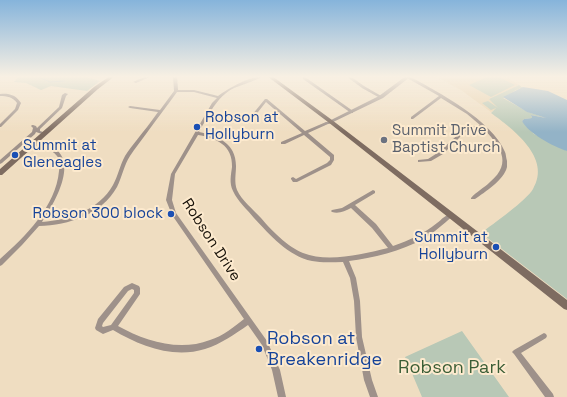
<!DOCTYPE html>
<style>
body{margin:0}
canvas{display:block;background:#efddc1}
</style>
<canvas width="567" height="397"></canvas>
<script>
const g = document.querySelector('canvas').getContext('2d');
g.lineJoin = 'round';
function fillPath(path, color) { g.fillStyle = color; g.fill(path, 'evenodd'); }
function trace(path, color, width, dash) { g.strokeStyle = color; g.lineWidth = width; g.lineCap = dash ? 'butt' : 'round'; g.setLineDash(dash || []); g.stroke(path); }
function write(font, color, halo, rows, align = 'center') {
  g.font = font + ' "Space Grotesk",sans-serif'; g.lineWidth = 4; g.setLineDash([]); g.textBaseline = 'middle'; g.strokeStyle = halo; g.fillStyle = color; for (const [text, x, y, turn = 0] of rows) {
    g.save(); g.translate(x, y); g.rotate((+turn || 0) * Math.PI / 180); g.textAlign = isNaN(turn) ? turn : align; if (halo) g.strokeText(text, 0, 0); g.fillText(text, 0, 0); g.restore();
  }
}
fillPath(new Path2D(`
 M434,76h70l15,9 -30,14 10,8 -8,5 -30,-22z`), '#e9d3b0');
fillPath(new Path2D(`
 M19,76h64l17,5 -13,10 -36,-5 -10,4 -15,-7 -12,-1z
 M489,76h8l18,9 -24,12 -22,-12z
 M519,85l4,3c-7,0 -13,7 -20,10l25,14 18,6 -15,-3 1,3 -8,1 -2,2 12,13 33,17v148l-86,-66c12,-9 46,-33 52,-44 19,-31 -20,-60 -42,-76l5,-5 -5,2 -9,-7 6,-2 10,7 -9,-9z
 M462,331l47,66h-87l-17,-40z`), '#b8c8b6');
fillPath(new Path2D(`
 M523,87l25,4 19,9v51c-13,-4 -39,-18 -45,-30l2,-2 8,-1 -1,-3 15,3 -19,-6 -24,-15z`), '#93b3c7');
trace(new Path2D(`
 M36,76l14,6 14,-1`), '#93b3c7', 1);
fillPath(new Path2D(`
 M146,76h6l-16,7 -3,-1z
 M173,76h4l1,14h16l24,6c11,-8 32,-20 46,-20 -10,5 -20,8 -30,12 -18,9 -25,27 -35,44 19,4 37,11 37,34 0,8 -2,16 1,24 5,11 16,19 24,28 10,12 27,29 42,35 25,10 60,1 85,-5l-16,-20 -21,-20c-6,3 -12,6 -19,4l-1,-1 1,-1 10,-2 31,-18 2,1v2l-20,12 21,19 17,22c17,-6 30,-12 44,-23 5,-4 10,-10 16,-9l1,1 -1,1c-10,8 -19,17 -30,23 -21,12 -51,19 -74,22l7,17 4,23 2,36 10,43 6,17h-8l-6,-17 -8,-43 -2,-36 -4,-23 -7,-16c-10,0 -21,1 -31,-1 -24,-5 -42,-26 -58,-43 -7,-9 -16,-16 -21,-27 -4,-8 -2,-16 -1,-24 1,-22 -16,-29 -34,-32l-23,39 -3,26 4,13 91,128 13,29 6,27h-8l-6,-27 -10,-25 -14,-20c-13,9 -27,19 -43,24 -32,10 -65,-3 -92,-19l-10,4 -7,-4 -1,-2 3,-9 26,-32 8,-4 7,3 1,2v6l-22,32c27,15 61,26 92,14 13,-4 24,-13 34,-21l-72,-104 -6,-15 5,-26 41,-71 5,-5 -23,-6h-17c-10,14 -21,28 -31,42 -5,7 -11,14 -16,22 -6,9 -8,21 -13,31 -16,28 -48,38 -78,39l-17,19 -20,20 -2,1v-7c25,-22 56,-53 59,-88 1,-5 1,-11 -2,-15 -6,-8 -17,-9 -26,-11v-2c6,0 13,1 19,3 31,13 4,58 -8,76 27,-2 57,-12 71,-37 5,-9 7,-20 12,-29 3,-5 7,-10 11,-15 7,-9 15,-19 22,-29l-28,-4 -2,-1 2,-1 30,4 14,-19zM132,289l2,1v3l-23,32 -8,2 -1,-1 1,-3 25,-32z
 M346,76h4l14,10 19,11 -1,1h-2l-18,-10z
 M407,76h2c29,16 83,44 96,76 1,2 1,6 2,9 0,2 0,4 0,6 -3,13 -22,25 -32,32h-4v-1c5,-6 13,-10 19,-16 24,-20 9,-37 -8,-55l-16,4 -23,23 -12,7 -13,1v-2l10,-1 11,-7 25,-23 16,-4 -13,-11 -26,-16 -28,21h-2v-2l28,-21 -32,-18z
 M303,77h2l48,34v2h-2l-48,-34z
 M65,93l3,1 -2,2 -4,12 -22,21v2l6,2v2h-1l-9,-3 -1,2 -33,29 -2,1v-4l32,-28 1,-4 -2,-2 1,-1h1l3,1 1,2 22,-21 3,-12z
 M0,94c9,-1 16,1 21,9l-3,7 -17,17h-1v-3l15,-15 2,-6c-4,-6 -10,-7 -17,-7z
 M265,99h2l38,32 21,-9h2v2l-20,9 26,22v5l-3,5 -34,17h-4l-2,-3v-1l2,-1 3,2 31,-16 3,-3v-3l-26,-22 -19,9h-4v-2l21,-9 -36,-31 -12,15h-2v-2z
 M544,333l2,1 1,2 -1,2 -25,15 32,41 1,3h-9l-31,-43 -2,-2 2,-2z`), '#9e918a');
fillPath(new Path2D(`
 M406,76l4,1 -27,21 -54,26h-2l-2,-1 54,-27z`), '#9e918a');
fillPath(new Path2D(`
 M110,76h5l-17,13 -96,86h-2v-6l94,-82z
 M267,76h5l60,44 235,180v10l-3,-1 -236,-187z`), '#7e6c61');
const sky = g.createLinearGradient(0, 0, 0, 132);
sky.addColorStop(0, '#86b4db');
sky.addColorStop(0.58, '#f8f0e3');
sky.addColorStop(1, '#f8f0e300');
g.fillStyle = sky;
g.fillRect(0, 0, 567, 132);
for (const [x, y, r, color] of [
 [197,127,4,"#1a4fb4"],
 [384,140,4,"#6b7280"],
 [15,155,4,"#1a4fb4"],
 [171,214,4,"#1a4fb4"],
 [496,247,4,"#1a4fb4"],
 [259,349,4,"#1a4fb4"]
]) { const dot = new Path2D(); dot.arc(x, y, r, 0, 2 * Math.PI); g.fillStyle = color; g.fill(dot); trace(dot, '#fdeace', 1.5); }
write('15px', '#164399', '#fdeace', [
 ["Robson at",205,118],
 ["Hollyburn",205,135],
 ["Summit at",23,146],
 ["Gleneagles",23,163],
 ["Robson 300 block",163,214,"right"],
 ["Summit at",488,238,"right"],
 ["Hollyburn",488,255,"right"]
], 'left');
write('15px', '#5b616d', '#fdeace', [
 ["Summit Drive",392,131],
 ["Baptist Church",392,148]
], 'left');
write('15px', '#161007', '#fdeace', [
 ["Robson Drive",211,240,57]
]);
write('18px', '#164399', '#fdeace', [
 ["Robson at",267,339],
 ["Breakenridge",267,360]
], 'left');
write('18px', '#3b5e36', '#fdeace', [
 ["Robson Park",452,368]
]);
</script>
